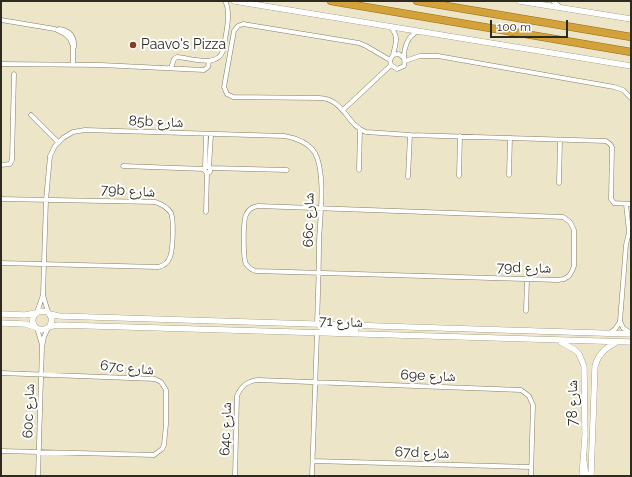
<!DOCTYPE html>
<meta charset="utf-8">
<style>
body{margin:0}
#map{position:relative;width:632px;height:477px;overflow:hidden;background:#ede5c8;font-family:Raleway,sans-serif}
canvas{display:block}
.frame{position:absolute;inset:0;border:2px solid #2d2a1f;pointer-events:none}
.scale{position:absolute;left:490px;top:20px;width:78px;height:18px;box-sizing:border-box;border:2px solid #2d2a1f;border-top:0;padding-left:5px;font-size:12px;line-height:14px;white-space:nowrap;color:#2d2a1f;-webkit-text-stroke:3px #fff;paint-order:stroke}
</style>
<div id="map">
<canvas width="632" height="477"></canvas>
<div class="frame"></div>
<div class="scale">100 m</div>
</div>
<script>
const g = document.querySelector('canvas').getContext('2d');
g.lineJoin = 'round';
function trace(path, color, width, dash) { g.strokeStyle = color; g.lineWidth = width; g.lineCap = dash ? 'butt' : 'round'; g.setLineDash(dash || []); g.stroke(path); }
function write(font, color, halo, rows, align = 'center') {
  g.font = font + ' Raleway,"Noto Naskh Arabic",sans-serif'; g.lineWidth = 4; g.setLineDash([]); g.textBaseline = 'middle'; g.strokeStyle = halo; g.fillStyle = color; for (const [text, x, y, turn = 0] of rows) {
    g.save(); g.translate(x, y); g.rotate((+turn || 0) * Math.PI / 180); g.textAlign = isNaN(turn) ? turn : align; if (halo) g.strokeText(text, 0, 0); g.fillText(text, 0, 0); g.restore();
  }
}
const minor = new Path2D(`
 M553,1l8,7
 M1,20l54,9 10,5 5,5 3,7v19
 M390,27c10,9 5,18 3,28
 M59,29c10,1 16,7 15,18
 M404,58l-5,-4 -6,1 -3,5 1,5 6,4 7,-3c1,-4 0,-5 0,-9 0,-10 4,-21 13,-25
 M390,60l-24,-14 -7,-3 -116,-19 -5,2 -4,5 -10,56 3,7 6,3 86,1c25,0 28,28 47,34l44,3 196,6 4,3 2,3 -1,52 3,4 17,1
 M405,61l15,-5h18l176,31 9,3 8,8
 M1,64l100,1 103,5 4,-3 1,-6
 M171,68l3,-9 3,-2c14,1 40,11 46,-6 2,-14 9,-38 2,-50
 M343,110l48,-45
 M31,115l27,27
 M1,165l9,-1 2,-4 2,-86
 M123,166l81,3
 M205,167l1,-33
 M209,167l2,-32
 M210,168l77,2
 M359,170l1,-41
 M509,175l1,-37
 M459,176l1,-40
 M408,177l2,-42
 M559,183l1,-43
 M1,199l154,3c7,2 12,5 16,11 3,7 2,37 -1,44 -2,6 -6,9 -12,10l-157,-4
 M626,204l3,28
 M258,206l305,11 7,5 4,8v36l-2,5 -3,5 -5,3 -6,1 -302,-9c-4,-1 -7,-3 -10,-7 -3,-6 -3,-43 0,-49 2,-6 6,-8 12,-9z
 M206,212l1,-39 3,-1v-3l-2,-3 -4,3 1,2 2,2
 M43,295l5,17
 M526,311l1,-32
 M37,312l6,-17 3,-95 4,-44 5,-10 8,-8 10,-6 12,-2 199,6c12,2 24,6 31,17 11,20 5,66 4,88 0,28 -1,55 -2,83
 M37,328l5,17
 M610,333l5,-4 5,-7
 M631,333l-8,-5 -3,-7 6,-76 5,-21
 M1,373l154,6 6,3 5,8v34l-2,21 -2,4 -8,6 -153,-4
 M313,461l218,6
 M38,476l4,-129 2,-10 4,-9
 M235,476l2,-80c4,-10 10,-15 21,-16l263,10 8,6 4,9 -2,71
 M312,476l5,-143`);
const tertiary = new Path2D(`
 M234,1l397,65
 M519,1l112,18
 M1,314l24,1 10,-2
 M50,314l9,2 572,18
 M1,323l24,1 10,3
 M50,326l2,-7 -4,-7 -8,-1c-11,5 -9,17 2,19l10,-4 7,-1 572,17
 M322,330h31l3,-1v-4
 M561,342l14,8 4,4 5,12 1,70 -3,40
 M584,462l2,14
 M591,476l4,-110c3,-11 9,-17 20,-23`);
const trunk = new Path2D(`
 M331,1l300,51
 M417,1l214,36`);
trace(minor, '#857d64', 5);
trace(tertiary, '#857d64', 6);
trace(trunk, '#936810', 8);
trace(minor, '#fff', 4);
trace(tertiary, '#fff', 5.5);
trace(trunk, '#d4a23a', 7);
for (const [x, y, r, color] of [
 [133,45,4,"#863d21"]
]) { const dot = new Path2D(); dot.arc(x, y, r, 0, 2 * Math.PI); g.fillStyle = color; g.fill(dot); trace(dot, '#fff', 1.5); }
write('14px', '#2d2a1f', '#fff', [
 ["Paavo's Pizza",141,45]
], 'left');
write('14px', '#2d2a1f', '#fff', [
 ["85b شارع",156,122,2],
 ["79b شارع",128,191,3],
 ["66c شارع",309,220,-89],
 ["79d شارع",524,268,1],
 ["شارع 71",341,322,2],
 ["67c شارع",127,368,5],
 ["69e شارع",428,376,2],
 ["شارع 78",573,403,-90],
 ["60c شارع",29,411,-88],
 ["64c شارع",226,429,-88],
 ["67d شارع",422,453,2]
]);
</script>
